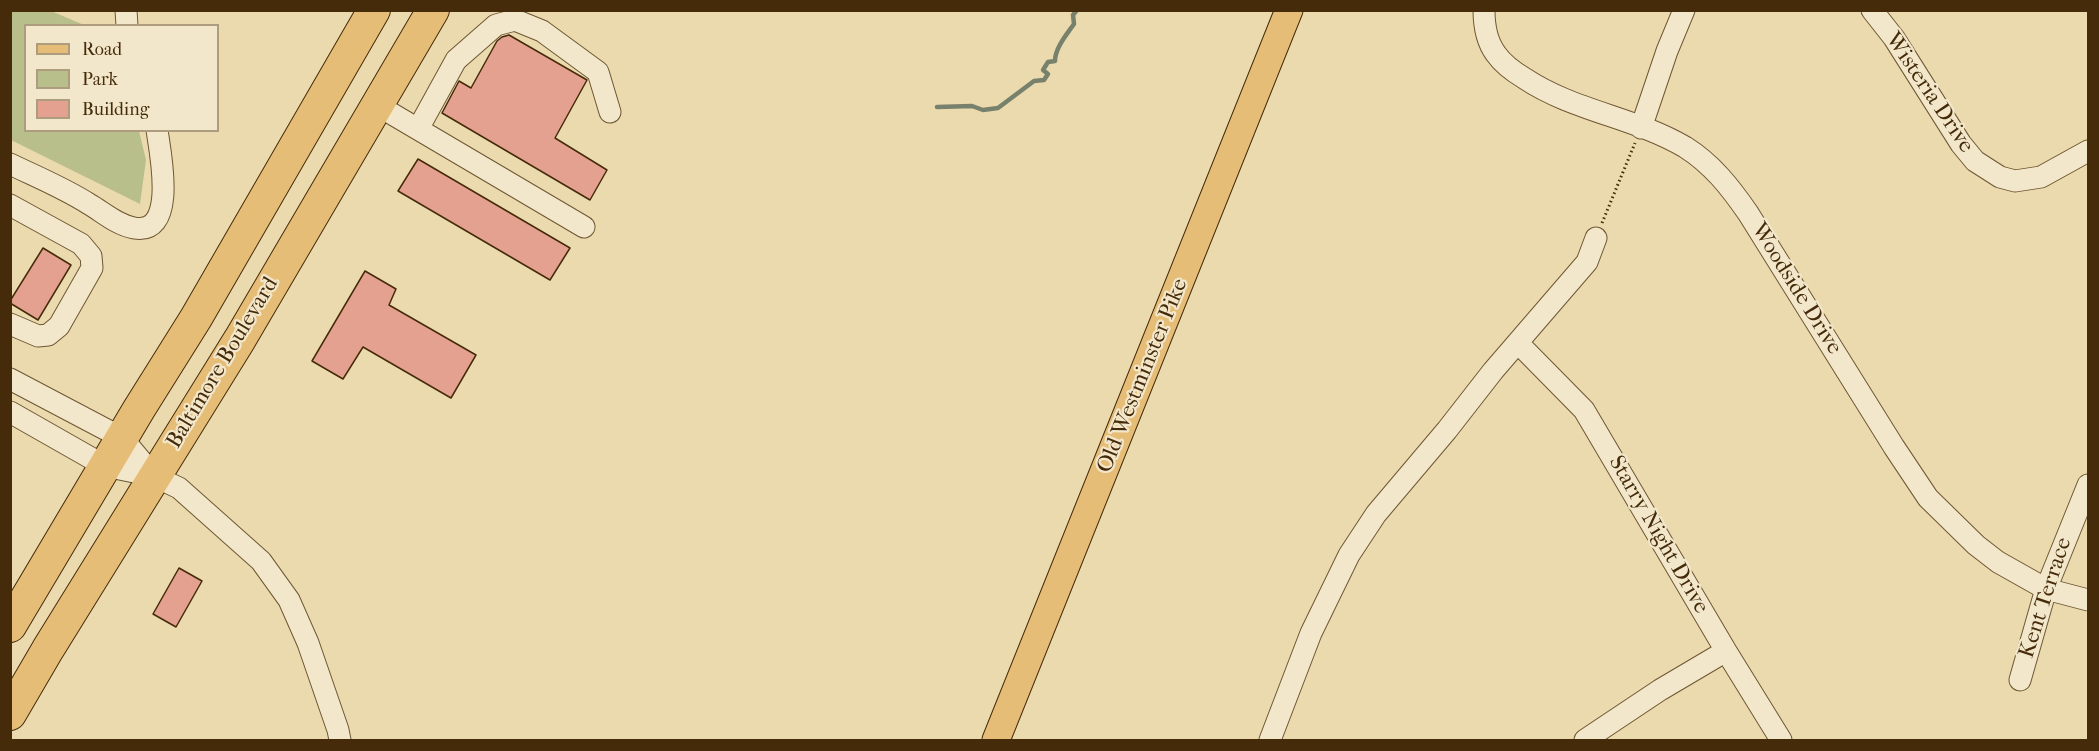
<!DOCTYPE html>
<style>
body{margin:0}
#map{position:relative;width:2099px;height:751px;overflow:hidden;background:#ebdaae;font-family:"IM FELL French Canon",serif}
canvas{display:block}
.frame{position:absolute;inset:0;border:12px solid #452b0a;pointer-events:none}
.legend{position:absolute;left:24px;top:24px;width:195px;height:108px;box-sizing:border-box;background:#f2e7ca;border:2px solid #ad9c7d;margin:0;padding:8px 10px;list-style:none;font-size:18px;color:#452b0a}
.legend li{display:flex;align-items:center;gap:12px;height:30px}
.legend b{width:30px;border:2px solid #ad9c7d}
</style>
<div id="map">
<canvas width="2099" height="751"></canvas>
<div class="frame"></div>
<ul class="legend">
<li><b style="height:8px;background:#e6bd77"></b>Road</li>
<li><b style="height:16px;background:#b8bf8a"></b>Park</li>
<li><b style="height:16px;background:#e5a190"></b>Building</li>
</ul>
</div>
<script>
const g = document.querySelector('canvas').getContext('2d');
g.lineJoin = 'round';
function fillPath(path, color) { g.fillStyle = color; g.fill(path, 'evenodd'); }
function trace(path, color, width, dash) { g.strokeStyle = color; g.lineWidth = width; g.lineCap = dash ? 'butt' : 'round'; g.setLineDash(dash || []); g.stroke(path); }
function write(font, color, halo, rows, align = 'center') {
  g.font = font + ' "IM FELL French Canon",serif'; g.lineWidth = 4.5; g.setLineDash([]); g.textBaseline = 'middle'; g.strokeStyle = halo; g.fillStyle = color; for (const [text, x, y, turn = 0] of rows) {
    g.save(); g.translate(x, y); g.rotate((+turn || 0) * Math.PI / 180); g.textAlign = isNaN(turn) ? turn : align; if (halo) g.strokeText(text, 0, 0); g.fillText(text, 0, 0); g.restore();
  }
}
fillPath(new Path2D(`
 M10,11h41l33,14 -58,1v104l113,1 7,29 -6,44 -129,-64z`), '#b8bf8a');
trace(new Path2D(`
 M937,107l35,-1 11,4 15,-2 36,-27 10,-1 4,-6 -5,-4 5,-8 7,-1c0,-13 12,-27 19,-37l-1,-9 4,-5`), '#77816b', 4.5);
const building = new Path2D(`
 M509,35l78,45 -32,58 52,32 -17,30 -148,-87 17,-32 12,7 26,-47 5,-4z
 M418,159l152,89 -20,32 -152,-89z
 M43,248l28,17 -33,55 -28,-17v-2z
 M365,271l31,18 -7,16 87,50 -25,43 -88,-51 -20,32 -31,-18z
 M179,568l23,13 -26,46 -23,-13z`);
fillPath(building, '#e5a190');
trace(building, '#452b0a', 1.5);
const minor = new Path2D(`
 M126,10l1,16
 M1484,10c0,15 3,32 12,44 7,10 18,18 28,24 49,33 110,39 161,69 27,17 45,40 63,66l146,234 34,51 48,47 22,17 48,27 42,11
 M1872,10l22,28 67,106 14,17 25,16 15,4 26,-4 47,-26
 M377,105l207,122
 M1641,128l26,-77 17,-41
 M418,129l38,-69 40,-35 19,-5 27,11 56,41 12,40
 M10,164c27,13 54,24 79,40 14,8 28,21 45,24 44,8 26,-76 23,-98
 M10,205l71,39 10,12 1,12 -33,58 -11,9 -10,1 -28,-12
 M1518,343l66,67 142,241 55,89
 M10,379l112,59 32,38
 M10,412l95,54 49,10 25,12 82,73 28,39 19,43 30,87 2,10
 M2020,680l26,-91 42,-104
 M1270,740l41,-107 38,-78 27,-41 71,-84 46,-59 94,-109 9,-24
 M1585,740l75,-50 66,-39`);
const major = new Path2D(`
 M996,740l293,-730`);
const highway = new Path2D(`
 M10,626l129,-217 57,-91 178,-308
 M10,714l38,-65 192,-310 193,-329`);
trace(minor, '#6e5733', 23);
trace(major, '#452b0a', 29);
trace(highway, '#452b0a', 34);
trace(new Path2D(`
 M1602,223l33,-80`), '#452b0a', 3, [1.5, 3]);
trace(minor, '#f2e7ca', 21);
trace(major, '#e6bd77', 27);
trace(highway, '#e6bd77', 32);
write('22px', '#452b0a', '#f2e7ca', [
 ["Wisteria Drive",1929,93,56],
 ["Woodside Drive",1796,289,58],
 ["Baltimore Boulevard",223,363,-59],
 ["Old Westminster Pike",1143,376,-68],
 ["Starry Night Drive",1658,535,60],
 ["Kent Terrace",2046,598,-72]
]);
</script>
